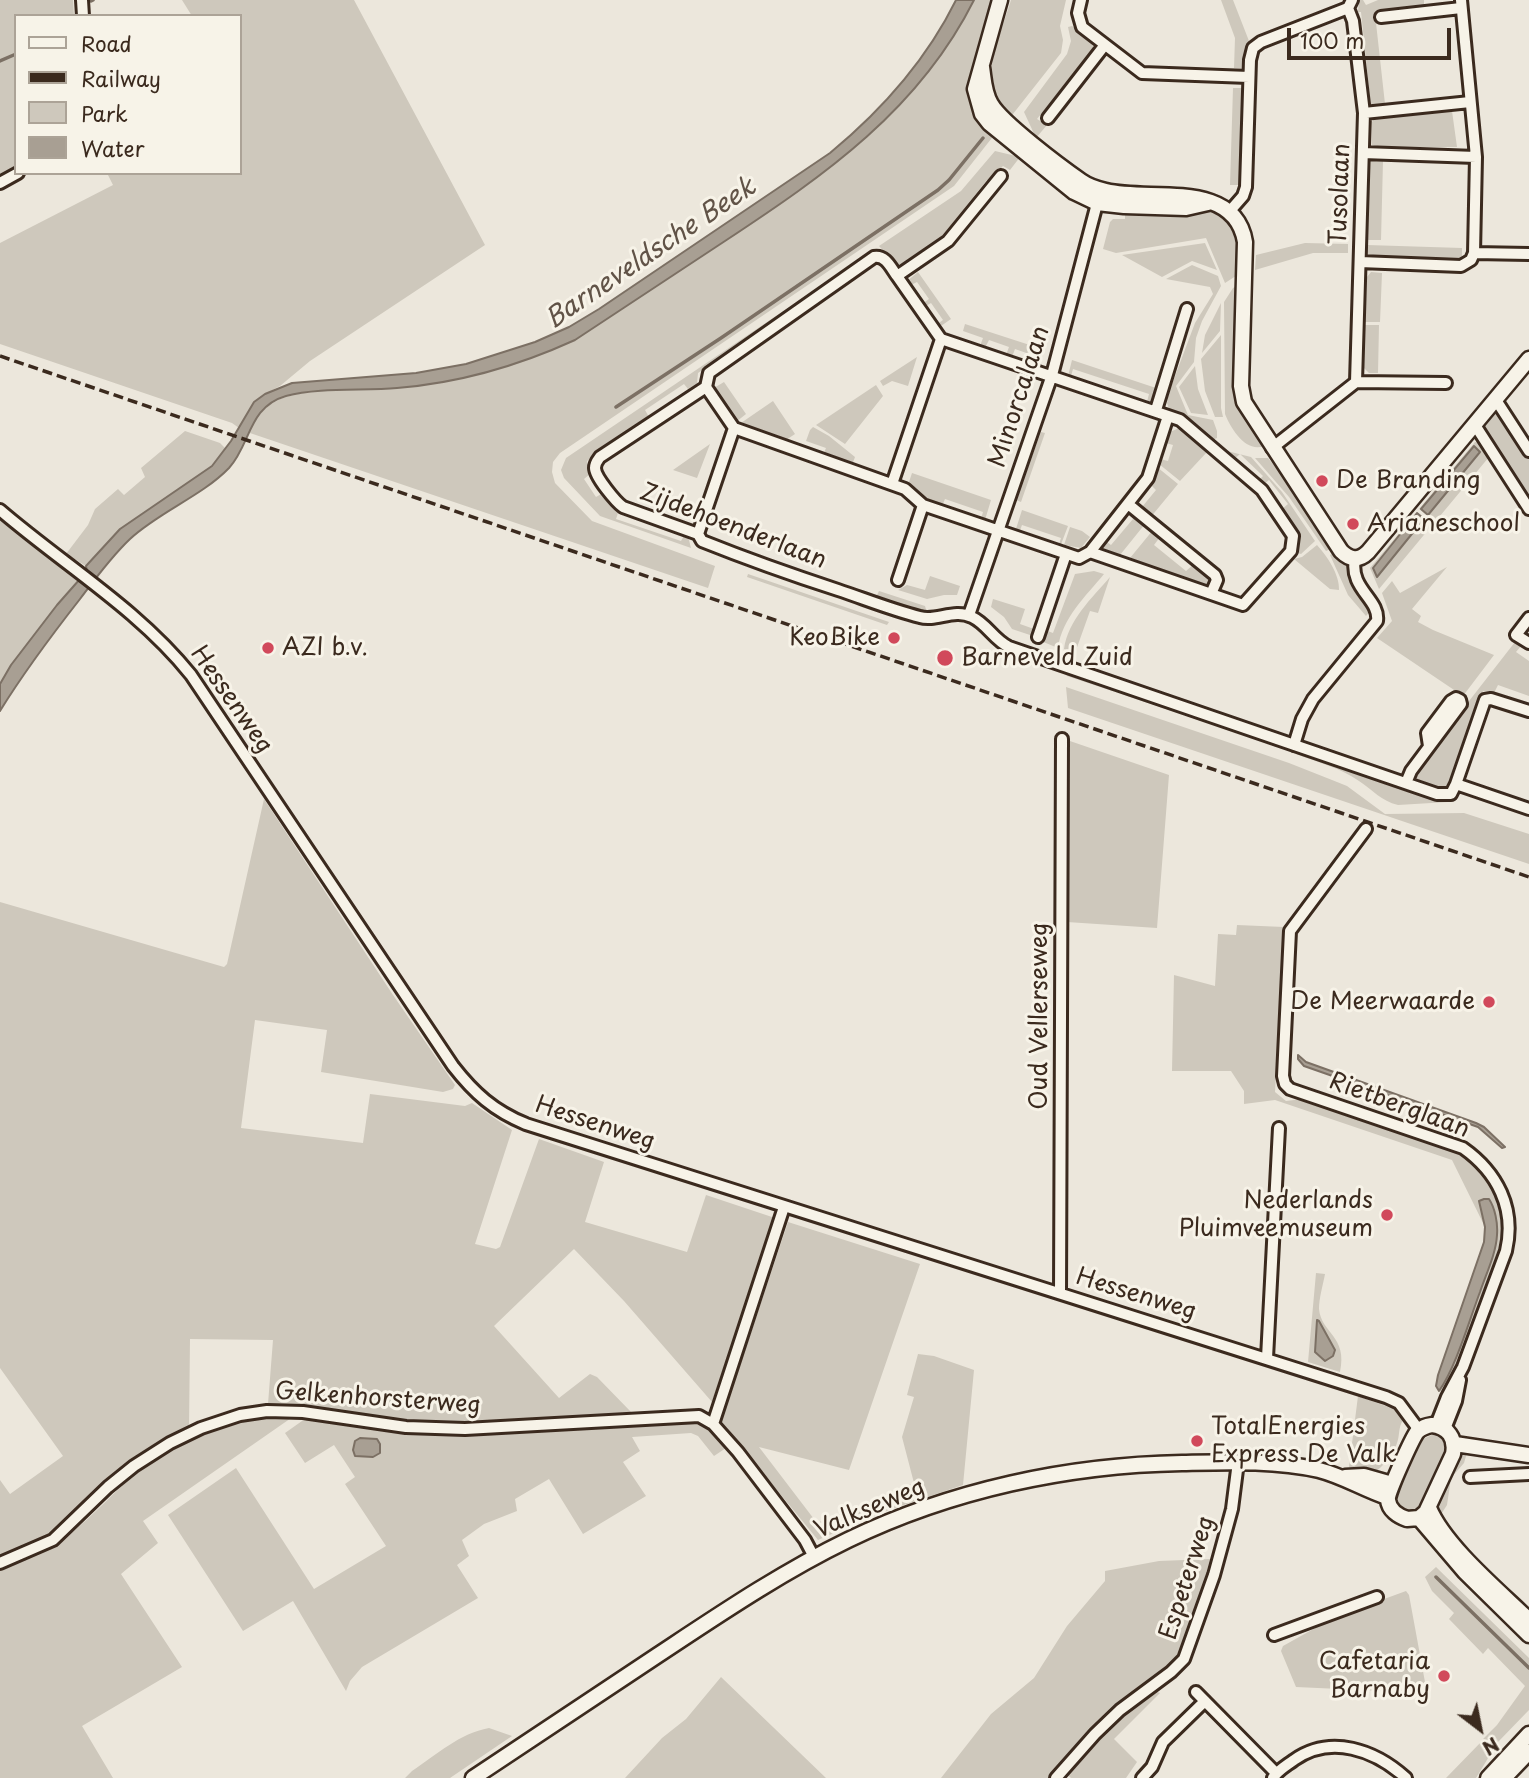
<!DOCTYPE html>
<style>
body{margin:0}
#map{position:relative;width:1529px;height:1778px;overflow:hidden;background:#ece7dc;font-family:"Playpen Sans",sans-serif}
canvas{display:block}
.legend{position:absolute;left:14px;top:14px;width:228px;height:161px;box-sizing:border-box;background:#f7f3e8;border:2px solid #aca397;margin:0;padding:9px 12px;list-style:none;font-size:21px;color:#3b2a1e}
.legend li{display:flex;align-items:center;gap:14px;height:35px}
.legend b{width:35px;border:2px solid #aca397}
.north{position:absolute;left:1445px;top:1694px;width:70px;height:70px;-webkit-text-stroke:5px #f7f3e8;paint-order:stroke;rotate:148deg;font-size:19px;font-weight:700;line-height:28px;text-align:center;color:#3b2a1e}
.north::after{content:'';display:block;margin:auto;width:24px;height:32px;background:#3b2a1e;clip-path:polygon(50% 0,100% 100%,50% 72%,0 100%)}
.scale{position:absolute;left:1287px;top:28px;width:164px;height:32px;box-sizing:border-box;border:4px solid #3b2a1e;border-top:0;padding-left:9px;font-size:21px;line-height:24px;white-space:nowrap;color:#3b2a1e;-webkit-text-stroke:5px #f7f3e8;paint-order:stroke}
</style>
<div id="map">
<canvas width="1529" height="1778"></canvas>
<ul class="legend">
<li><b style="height:9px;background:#f7f3e8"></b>Road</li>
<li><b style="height:9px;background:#3b2a1e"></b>Railway</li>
<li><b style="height:19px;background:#cec8bc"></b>Park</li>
<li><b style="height:19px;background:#a89f93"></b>Water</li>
</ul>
<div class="north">N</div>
<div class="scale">100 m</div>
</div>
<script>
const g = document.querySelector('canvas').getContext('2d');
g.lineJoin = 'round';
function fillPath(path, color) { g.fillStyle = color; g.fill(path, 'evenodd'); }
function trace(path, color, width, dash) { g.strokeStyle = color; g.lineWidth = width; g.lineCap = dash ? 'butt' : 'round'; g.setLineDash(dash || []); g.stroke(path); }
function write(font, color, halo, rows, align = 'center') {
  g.font = font + ' "Playpen Sans",sans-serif'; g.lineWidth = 6; g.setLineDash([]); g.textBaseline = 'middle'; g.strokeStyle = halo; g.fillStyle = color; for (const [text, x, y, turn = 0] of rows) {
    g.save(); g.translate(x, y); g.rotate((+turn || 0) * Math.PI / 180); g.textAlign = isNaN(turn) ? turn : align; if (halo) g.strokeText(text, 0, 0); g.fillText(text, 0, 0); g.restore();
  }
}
fillPath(new Path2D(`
 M0,0h73l1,16h-58v153l-16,8z
 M182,0h172l131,245 -175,116 -30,25 -15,8 -11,8 -15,26 -7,-5 -232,-79v-101l113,-58 -6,-12h133v-157h-48z
 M974,0h20l-12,44 13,90 -41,52 -394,267 -7,9 -1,10 3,11 37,38 123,45 -7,22 -461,-156c9,-15 21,-30 39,-35 32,-10 79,-6 113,-9 62,-6 119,-22 176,-48 48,-32 97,-64 146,-96 100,-67 197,-133 253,-244z
 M1011,0h55l-6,26 3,14 -2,13 -52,66c-5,-7 -13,-14 -16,-22 -9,-28 10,-70 18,-97z
 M1221,0h12l16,41 -5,28 -10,-1 1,-30z
 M1359,0h4l3,5 12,-5h46v8l-49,6 10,90 -2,3h-12l-5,-7 4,-2 -9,-86h-3z
 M1072,26l20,16 2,10 -4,6 -3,-2 -50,63 10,6 -11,13 -12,-26 43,-58 4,-13 -3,-14z
 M1233,88h12l-3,97h-12z
 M1452,111l5,36h-80l-5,-2v-23l2,-3z
 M995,151l25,6 -10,13 -7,-4 -14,15 -2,-1 -45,56 -10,10 -27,19 -10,-1 -16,-18 82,-55z
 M1369,161h14l-2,79h-13z
 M1207,209c35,9 31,35 32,65l-14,9 -19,-45 -90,15 -13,-4 7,-27 3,-3h12v-7z
 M1205,243l12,27 -25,-9 -30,16 -40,-22z
 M1305,243l43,1v9h-35l-58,17 1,-15z
 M1367,245l95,3v10l-3,2 -87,-3 -6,-4z
 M869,253h4l-175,120 -1,10 -9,6 -4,-5 -39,26 4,7 -62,44 3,13 -6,5 12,18 7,-4 9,13 7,4 -3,9 65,22 4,-7 3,2 3,12 -91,-32 -36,-38 -3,-8 5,-12z
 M1192,265l26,11 3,10 -19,35 -6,17 -2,24 -18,24 12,29 25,5 4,11v7l-5,2 -31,-25 -12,-6 -2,-6 2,-11 26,-69 18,-29 -3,-7 -44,-8z
 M918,272l33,47 -13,9 -2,-3 7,-5 -12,-17 -7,4 -2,-3 7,-5 -12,-17 -8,4 -2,-5z
 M1371,272l11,1 -2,49h-15l2,-45z
 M1238,285l-3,97 29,64c-18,7 -33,-17 -39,-32l-1,-112 9,-14z
 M1221,303l-1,28 -18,22 3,-18z
 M965,324l77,25 -5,16 -5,-1 3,-8 -20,-7 -3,8 -6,-2 3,-8 -20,-7 -4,8 -5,-2 3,-8 -20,-7z
 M1365,325h14l-1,48h-9l-5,-5z
 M1221,335v73l2,9h-8l-10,-26 -4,-32z
 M917,357l-9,29 -16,-5 -9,5 -3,-5z
 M1072,360l87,29 -5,12 -7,1 2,-8 -76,-25 -2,7h-3z
 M1195,366l3,23 10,26 -17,-2 -12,-26z
 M724,382l22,32 -10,8 -22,-34z
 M876,385l7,11 -38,48 -29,-19z
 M773,401l22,33 -12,8 -45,-17z
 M1496,411l6,3 27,43v46l-47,-75z
 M813,427l16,9 26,21 -3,8 -29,-10 3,-7 -20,-7 4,-11z
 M1179,428l28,24 -27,29 -21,-17 1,-5 8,2 5,-16 -7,-2 4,-11z
 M185,431l35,12 6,6 -14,17 -92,63 -34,37 -20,-12 22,-29 7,-16 23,-20 6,6 21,-18 -4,-9z
 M1041,432l4,1 -24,69 -5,-2z
 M1475,442l5,1 9,14 -54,65 -16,-13z
 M710,444l-13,34 -24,-8z
 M1223,450l28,7 31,35 33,49 -14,13 -6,-2 3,-12 -17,-30 7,-6 -19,-24 -6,5 -4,-5 4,-4 -23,-22 -7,6z
 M1255,458h13l8,10 2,-1 55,81 -7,3 -37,-54z
 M1157,467l21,17 -28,34 -13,-9 3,-4 2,2 14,-17 -6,-6z
 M912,473l79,27 -6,20 -4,-1 2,-7 -38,-13 -3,7 -20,-7 -6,-11 -8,-3z
 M1022,510l46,16 -8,21h-2l3,-9 -39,-13 -3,8 -4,-1z
 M1417,512l16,12 -54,65 -9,-21z
 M1133,514l12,10 -25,31 -16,-3 -3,-6 3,-6 7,5 22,-26 -2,-3z
 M0,516l77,65 -66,84 -11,19z
 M1070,527l12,4 8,6 -9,11 -17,-3z
 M1153,530l7,7 -6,8 32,26 8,-7 17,16 -6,6 -75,-28z
 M1317,545c10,11 23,30 22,45l-9,-1 -36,-30 8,-2z
 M1336,551l11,13 3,15 21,31 -5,6 -18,-21 -18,-40z
 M1447,567l-35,42 9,7 -3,6 15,8 61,25 -31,41 -86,-58 15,-17 -10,-28 10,-12 8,12z
 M1094,571l10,3c-18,22 -42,44 -46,74l-17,-7 4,-11 8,3 22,-59z
 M748,574l141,48 -2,3 -140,-48z
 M930,576l30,10 -3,9h-13l-17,4 -29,-9 9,-5 18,5z
 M1110,577l-12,36 -8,-2 -15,42 -11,-4c4,-29 28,-51 46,-72z
 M879,591l46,15 2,7 -51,-16z
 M993,599l32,10 -5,15 14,5 -1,7 -21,-7 -8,-12 -13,-10z
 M1515,642l6,4 -5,6 13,9v35l-31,-11 -4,8 -11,-2 -36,96 -8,2 -25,-8 2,-10 11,-16z
 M1064,672l225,77v1l-222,-74z
 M1066,687l223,76 43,17 15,6 38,28 79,-1 65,21v30l-461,-156z
 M1067,740l102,35 -12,153 -90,-6z
 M1295,750l146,51h7v1l-50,3c-17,-4 -25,-15 -39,-24 -18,-13 -42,-19 -63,-27z
 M264,799l129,196 62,90 -2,4 -10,3 -122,-20 6,-42 -72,-10 -14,108 122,15 7,-49 95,12 7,-3 40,27 -37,114 21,5 4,-2 39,-108 65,23 -19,60 102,30 19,-57 66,22 1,5 -61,180 -88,-101 -50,-52 -80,77 65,72 31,-24 7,3 35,36 -174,10h-28l-135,-18 -27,-1 5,-64 -83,-1 -1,90 -35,16 -23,17 -77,72 -54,24v-78l10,14 53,-38 -63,-88v-466l224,65 3,-3z
 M1237,925l47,2 -9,165 11,9 16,-2 148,50c41,21 59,60 48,104l-43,117 -11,23 -5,-2 26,-59 29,-80 1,-36 -6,-17 -10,2 6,26 -33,-67 -177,-60 -31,4v-13l-13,-20h-59l2,-96 41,11 3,-52 18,1z
 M788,1222l132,42 -71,206 -90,-23 58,76 97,-40 -12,-46 12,-40 -7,-2 11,-41 16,2 40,14 -11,115 -86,29 -59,26 -97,-118z
 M1316,1273l9,1c-2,11 -6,24 -6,35 2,24 29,27 21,63l-32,-10z
 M1358,1396l36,13 9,11c-5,8 -3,15 -6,23 -3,11 -16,27 -26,31l-22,-7z
 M268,1414l26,2 -151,105 15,22 -37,31 61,93 -100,59 31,52h-113v-211c23,-9 48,-18 68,-32 26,-19 47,-45 72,-65 37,-29 83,-43 128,-56z
 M312,1419l115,14 268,-14 17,11 14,18 -12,8 -16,-20 -7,-3 -59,4 8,14 -17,11 23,34 -63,38 -34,-55 -34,20 2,12 -33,13 -22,16 7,16 -12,9 21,33 -116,69 -12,14 -4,10 -53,-90 -50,30 -75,-116 68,-47 78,121 72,-43 -41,-62 10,-7 -21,-32 -29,18 -20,-30 17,-12z
 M1434,1434c9,3 12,7 12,16l-26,57c-11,6 -19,4 -24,-7l1,-5 26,-56z
 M1460,1448l8,1 -4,14 -13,15 -4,27 -9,14 -3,-18z
 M1210,1559l-19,71 -11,26 -63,50 -30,27 -37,45h-109l50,-64 43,-36 33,-52 38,-45v-10l54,-10z
 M1436,1567l93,91v52l-31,32 -15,-3 14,-14 28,-39 -37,-38 -5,6 -34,-35 5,-6 -22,-22 -7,-14z
 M1406,1591l3,4 18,98 -131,-6 -15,-36 2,-5 52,-29z
 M721,1677l105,101h-201l37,-40 24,-19z
 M1155,1691l5,2 -46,46 23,23 -11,16h-55l-5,-4 52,-54z
 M489,1728l23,8 -62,42h-45l7,-7c24,-16 48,-38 77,-43z
 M1481,1742l15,3 -20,33h-30z`), '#cec8bc');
const water = new Path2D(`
 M956,0h18c-55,110 -149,175 -249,241 -50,33 -100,66 -150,99 -57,26 -115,43 -178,48 -34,3 -78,-1 -111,8 -38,11 -35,48 -57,72 -27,28 -70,44 -99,71 -19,18 -35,40 -50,60 -29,37 -56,73 -80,112v-27l11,-19 46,-60 30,-34 -1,-5 34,-37 92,-63 19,-25 23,-39 11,-8 27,-11 124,-10 50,-9 69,-22 34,-15 30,-18 231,-156c52,-43 96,-92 126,-153z
 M1474,446l6,6 -52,63 -7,-6z
 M1417,513l7,6 -47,58 -4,-9z
 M1298,1055l8,7 170,61 8,4 21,20 -3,1 -24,-21 -174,-61 -6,-7z
 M1484,1199h5c6,9 9,24 8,36 -1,19 -11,39 -17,57 -11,29 -24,75 -41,99l-3,-5 2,-11 46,-133 1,-15 -6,-26z
 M1317,1320l2,1 16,29 -2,6 -8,5 -10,-9z
 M360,1438l17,1 3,5v9l-7,4 -18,-1 -2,-6 2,-9z`);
fillPath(water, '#a89f93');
trace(water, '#7c7064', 2);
trace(new Path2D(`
 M91,1l2,-1
 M0,61l16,-7
 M616,407l105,-69 217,-148 11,-10 34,-42
 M1436,1577l93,91`), '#7c7064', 3.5);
const street = new Path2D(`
 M82,0l1,16
 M1081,0l-3,13 4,14 60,46 107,4
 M1461,0l15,157 -2,96
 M1348,8l5,13 11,92 -8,269
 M1381,17l80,-9
 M1364,113l106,-11
 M1048,118l56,-72
 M1363,153l113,4
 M1001,176l-53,65 -51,35c-6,-8 -11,-21 -23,-19l-165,116 -3,14 -106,70c-3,4 -5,6 -5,11 0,9 21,34 28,39l75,27 4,7c45,18 90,34 136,49 27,9 54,20 82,27 16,5 34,-9 52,0 15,7 22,23 37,30l428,147h14l5,-10 73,25
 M0,183l18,-10
 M1229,212l14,-16 3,-9 4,-127 3,-12 8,-6 87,-34 4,-8
 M1360,262l101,4 10,-6 3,-7 55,1
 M897,276l44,63 239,81 82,70 31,46 -2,15 -48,54 -153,-53
 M706,387l28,41 171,61 18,16 156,53 11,-6 58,-74 20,-62
 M1496,400l33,51
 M1156,410l31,-101
 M1475,425l54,84
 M1272,448l84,-66 90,1
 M892,484l49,-145
 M1128,504l87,71 2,5 -6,14
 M0,510c64,55 138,99 191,165l262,391c21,27 41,45 73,58l860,273 13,6 20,27
 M698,534l36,-106
 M898,580l25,-75
 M969,615l83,-240 47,-179
 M1529,618l-13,17 13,8
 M1038,637l28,-83
 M1294,745l8,-26 11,-20 64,-78c3,-22 -28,-32 -22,-62
 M1406,783l5,-12 50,-67 -1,-4 -4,-2 -5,3 -24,32 2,13
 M1456,784l29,-84 6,-1 38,12
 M1366,829l-76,102 -7,145 2,8 5,5 173,59c34,24 53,60 43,103l-43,116 -16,30 -11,28
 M1060,1293l2,-554
 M1267,1358l12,-230
 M713,1424l71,-217
 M1445,1429l11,-28 4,-21
 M1470,1477l59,-3
 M0,1563l53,-23 55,-53 26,-21 36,-23 31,-15 39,-13 27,-4 36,1 103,15 59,2 234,-13 14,8 25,28 67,88 9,17
 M1274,1635l103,-38
 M1196,1692l80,81
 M1056,1778l39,-44 25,-24 51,-38 13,-13 30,-84 18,-66 6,-47
 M1142,1778l10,-11 11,-25 42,-41
 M1273,1778c5,-8 13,-12 21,-18 37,-26 81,-10 112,18`);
const secondary = new Path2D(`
 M1000,0l-25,89 7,25 7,9 85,69 23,11 27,3 62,2 22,-5
 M982,67c2,13 2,26 9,37 11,19 70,63 90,77 7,5 16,8 25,10 44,11 129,-12 139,51l-4,144 3,16 97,149c9,9 18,10 27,1l161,-193
 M1432,1425c16,2 24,13 21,29l-27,58 -7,6 -12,1c-9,-3 -18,-9 -19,-19 -1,-7 24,-61 29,-68 5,-5 9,-6 15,-7z
 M1455,1444l74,11
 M1345,1477l19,-1 28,8
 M1429,1508c16,38 69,82 100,112
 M1419,1518l46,54 64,63
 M473,1778c62,-41 123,-82 185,-123 62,-41 124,-83 190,-115 103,-50 220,-75 334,-77 45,-1 92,-3 137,7 24,6 44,19 68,27
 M1488,1778l41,-44
 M1504,1778l25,-26`);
trace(street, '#3b2a1e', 16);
trace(secondary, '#3b2a1e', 19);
trace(street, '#f7f3e8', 10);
trace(secondary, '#f7f3e8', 14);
trace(new Path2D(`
 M0,356l1529,521`), '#3b2a1e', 3.5, [10, 5]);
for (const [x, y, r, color] of [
 [1322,481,7,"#d1495b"],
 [1353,524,7,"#d1495b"],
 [894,638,7,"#d1495b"],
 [268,648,7,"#d1495b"],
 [945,658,9,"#d1495b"],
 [1489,1002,7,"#d1495b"],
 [1387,1215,7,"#d1495b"],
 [1197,1441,7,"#d1495b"],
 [1444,1676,7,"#d1495b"]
]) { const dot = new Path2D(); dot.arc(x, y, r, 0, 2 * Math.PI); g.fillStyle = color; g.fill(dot); trace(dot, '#f7f3e8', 2.5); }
write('24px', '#3b2a1e', '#f7f3e8', [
 ["Tusolaan",1341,194,-88],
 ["Minorcalaan",1020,397,-72],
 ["Zijdehoenderlaan",733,527,21],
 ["Hessenweg",231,700,55],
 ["Oud Vellerseweg",1040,1016,-90],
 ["Rietberglaan",1399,1106,20],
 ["Hessenweg",595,1124,18],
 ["Hessenweg",1136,1295,17],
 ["Gelkenhorsterweg",378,1399,4],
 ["Valkseweg",870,1509,-23],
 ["Espeterweg",1188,1578,-72]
]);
write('24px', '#3b2a1e', '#f7f3e8', [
 ["De Branding",1336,481],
 ["Arianeschool",1367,524],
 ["KeoBike",880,638,"right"],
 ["AZI b.v.",282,648],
 ["Barneveld Zuid",961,658],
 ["De Meerwaarde",1475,1002,"right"],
 ["Nederlands",1373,1201,"right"],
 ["Pluimveemuseum",1373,1229,"right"],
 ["TotalEnergies",1211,1427],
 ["Express De Valk",1211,1455],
 ["Cafetaria",1430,1662,"right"],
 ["Barnaby",1430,1690,"right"]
], 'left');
write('italic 26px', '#615347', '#f7f3e8', [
 ["Barneveldsche Beek",651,254,-34]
]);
</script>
